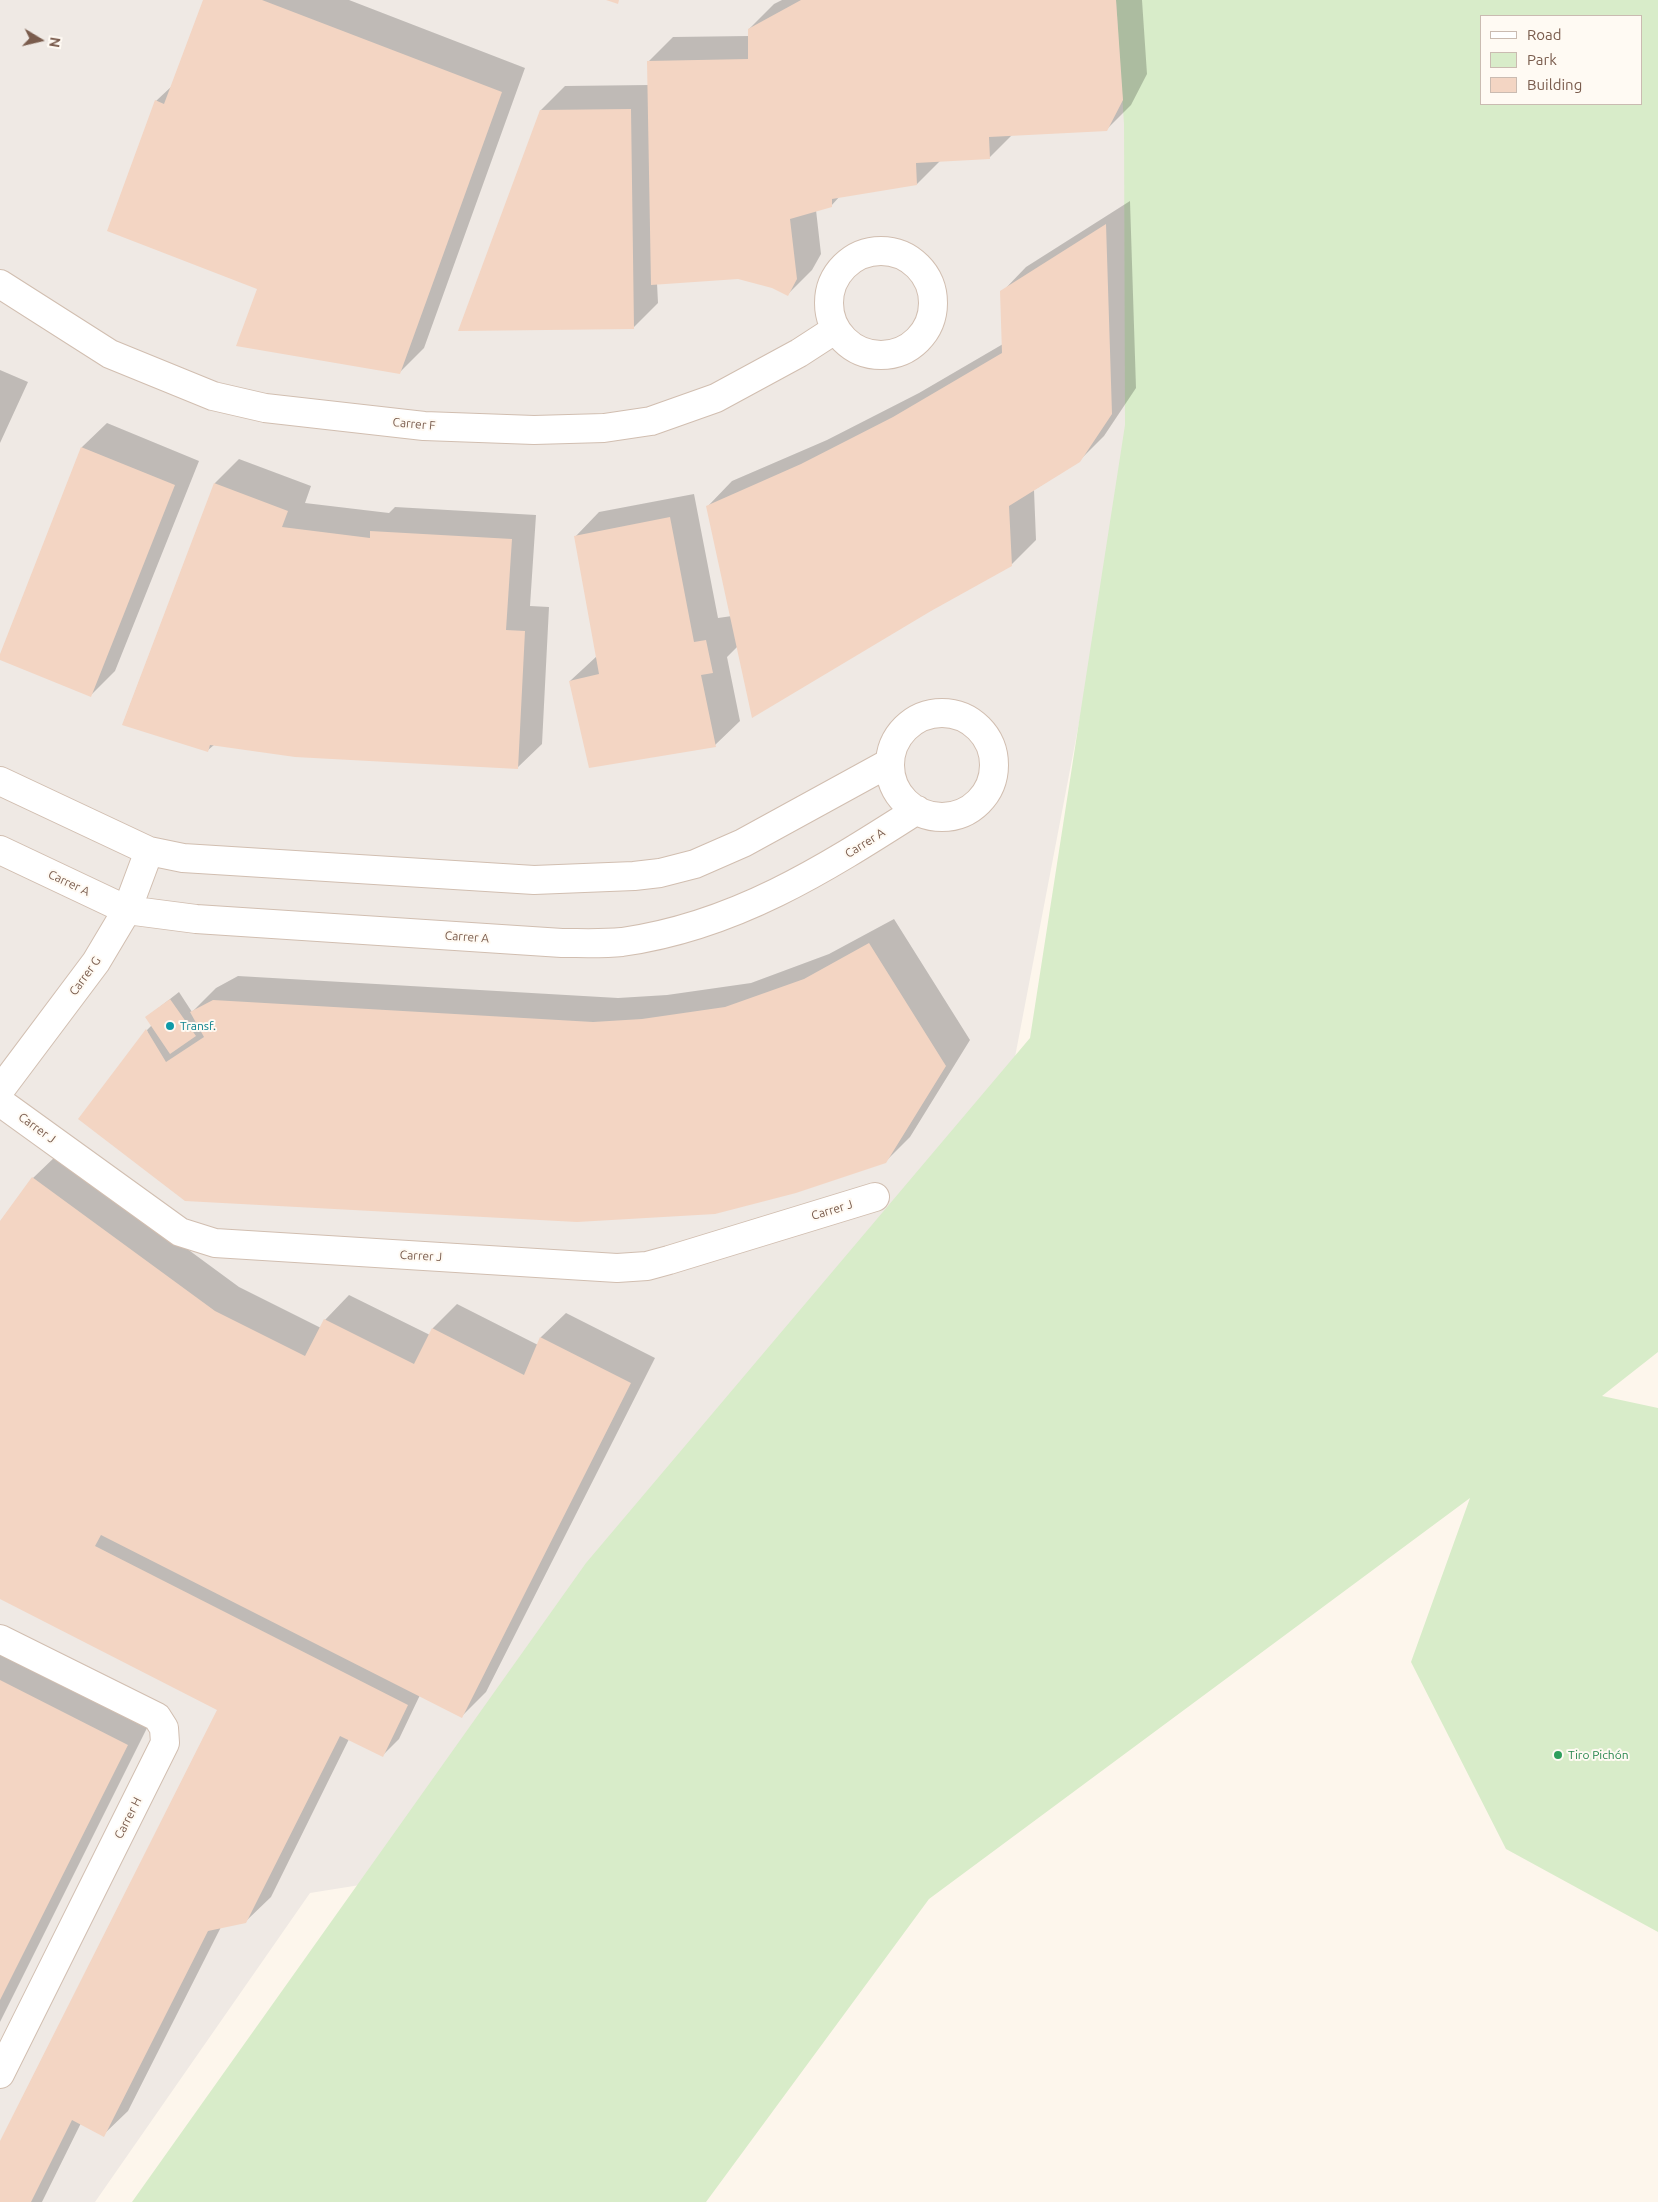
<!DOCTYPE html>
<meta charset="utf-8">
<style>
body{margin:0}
#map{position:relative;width:1658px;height:2202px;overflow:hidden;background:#fdf6ec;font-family:Ubuntu,sans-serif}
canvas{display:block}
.legend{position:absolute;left:1480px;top:15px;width:162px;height:90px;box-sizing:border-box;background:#fffaf3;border:1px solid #cabbb1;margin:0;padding:6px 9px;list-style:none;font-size:15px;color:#7a5c4d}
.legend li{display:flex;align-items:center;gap:10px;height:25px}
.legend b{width:25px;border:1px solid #cabbb1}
.north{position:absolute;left:15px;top:15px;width:50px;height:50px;-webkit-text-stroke:4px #fffaf3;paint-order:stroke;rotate:99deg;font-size:14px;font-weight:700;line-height:20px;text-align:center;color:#7a5c4d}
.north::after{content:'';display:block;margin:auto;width:18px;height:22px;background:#7a5c4d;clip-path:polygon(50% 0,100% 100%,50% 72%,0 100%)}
</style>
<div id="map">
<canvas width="1658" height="2202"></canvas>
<ul class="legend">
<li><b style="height:6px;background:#fff"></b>Road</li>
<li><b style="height:14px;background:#d8ecc9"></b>Park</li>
<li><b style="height:14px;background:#f3d5c3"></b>Building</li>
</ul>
<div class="north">N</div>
</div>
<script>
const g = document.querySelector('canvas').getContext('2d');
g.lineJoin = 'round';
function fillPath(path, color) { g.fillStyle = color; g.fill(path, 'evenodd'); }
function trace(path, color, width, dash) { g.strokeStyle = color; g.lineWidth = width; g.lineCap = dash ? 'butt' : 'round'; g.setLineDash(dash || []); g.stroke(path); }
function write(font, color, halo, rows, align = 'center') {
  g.font = font + ' Ubuntu,sans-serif'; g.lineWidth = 4; g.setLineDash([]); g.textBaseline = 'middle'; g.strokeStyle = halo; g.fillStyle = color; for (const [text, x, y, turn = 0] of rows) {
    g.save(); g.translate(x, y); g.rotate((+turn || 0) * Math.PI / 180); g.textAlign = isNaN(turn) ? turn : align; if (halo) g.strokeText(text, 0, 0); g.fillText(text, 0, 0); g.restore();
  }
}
fillPath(new Path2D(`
 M0,0h1164l-8,321 -146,762 -594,793 -106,17 -215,309h-95z`), '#efe9e4');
fillPath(new Path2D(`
 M1116,0h542v1352l-56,44 56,12v524l-152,-83 -95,-187 59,-164 -541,401 -223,303h-574l454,-639 444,-525 95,-613 -1,-301zM1482,16h160v88h-160z`), '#d8ecc9');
fillPath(new Path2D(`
 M204,0h145l176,68 -101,280 -25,25 -141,-85 -102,-187 16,-15z
 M782,0h360l5,74 -16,31 -25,25 -93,4 -23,23 -50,4 -23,23 -77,12 -9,10 -15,4 5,44 -9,16 -24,24 -15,-7 -35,-10 -81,6 1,20 -25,25 -92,-218 24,-24 84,-1 -1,-23 25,-25 76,-1v-7l25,-25z
 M1130,201l6,187 -32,48 -25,25 -45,29 2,50 -25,25 -273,81 -11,11 13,64 -25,24 -145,-64 27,-25 -22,-119 24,-25 95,-18 24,124 14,-2 -24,-110 24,-25 95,-41 92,-47 84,-49 -1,-52 24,-25z
 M0,370l28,12 -28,61z
 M107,423l92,38 -84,210 -24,24 -91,-37 82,-211z
 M239,459l72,27 -6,17 84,10 6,-6 141,8 -6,91 19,1 -7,137 -25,24 -303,-23 -6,5 -85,-26 92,-241z
 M894,919l76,121 -60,97 -25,25 -699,38 -39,-170 5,-5 -5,-8 32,-25 13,20 24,-24 22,-12 380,22 49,-3 84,-12 78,-29z
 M58,1154l181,133 82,41 4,-8 24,-25 81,40 3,-7 24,-24 81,41 3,-8 25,-24 89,45 -169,334 -24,24 -42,-21 -21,44 -16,16 -34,-16 -78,158 -25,24 -25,6 -93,184 -25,24 -22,-12 -39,79h-42v-58l219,-435 -219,-112v-375l33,-44z
 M0,1645l151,75 -151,302z`), '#0003');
fillPath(new Path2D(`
 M203,0h59l240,92 -102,282 -164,-28 21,-57 -150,-58 48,-131 9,4z
 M606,0h13l-1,4z
 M801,0h315l7,100 -16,31 -118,6 1,22 -74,4 1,22 -85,14v8l-42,12 7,60 -9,17 -16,-8 -34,-9 -87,6 -4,-224 101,-2v-30z
 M631,109l3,220 -176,2 82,-221z
 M1106,224l6,190 -32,48 -71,44 3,60 -81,45 -179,107 -46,-212 95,-42 92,-47 109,-64 -2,-62z
 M81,447l94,38 -84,212 -91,-37v-6z
 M214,483l74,28 -6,16 88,11v-7l142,8 -6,91 19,1 -7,138 -223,-12 -85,-12 -2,7 -86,-27z
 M670,517l24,125 12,-2 7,33 -12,2 15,72 -127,21 -20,-87 30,-7 -25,-138z
 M869,943l77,123 -60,97 -90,30 -81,21 -138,8 -392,-21 -107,-82 68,-90 20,33 38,-25 -14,-25 23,-12 380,22 49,-3 83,-12 79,-28z
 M170,999l26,37 -26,18 -25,-37z
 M32,1177l183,134 90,45 19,-37 90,45 18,-36 92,47 16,-38 91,46 -169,335 -361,-183 -6,11 313,159 -25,52 -43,-21 -94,187 -38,8 -104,206 -32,-17 -41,82h-31v-61l217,-431 -217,-111v-378z
 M0,1680l128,65 -128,255z`), '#f3d5c3');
const minor = new Path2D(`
 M829 303a52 52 0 1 1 104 0a52 52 0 1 1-104 0Z
 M0,284l110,70 103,42 52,12 159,18 110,4 70,-2 47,-7 65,-23 83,-45 37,-24
 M890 765a52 52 0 1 1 104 0a52 52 0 1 1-104 0Z
 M0,781l149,70 34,7 351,22 100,-4 26,-3 35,-9 48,-21 146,-80
 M0,850l127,60 69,9 366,24c19,0 40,1 60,-1 113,-16 201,-72 295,-132
 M0,1090l96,-128 31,-52 22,-59
 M0,1102l180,130 35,11 402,25 30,-2 22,-6 206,-63
 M0,1639l157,78 7,11 1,15 -165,331`);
trace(minor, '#d1beb0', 30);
trace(minor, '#fff', 28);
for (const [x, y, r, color] of [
 [170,1026,5,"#0f9aa8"],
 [1558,1755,5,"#2e9e5b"]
]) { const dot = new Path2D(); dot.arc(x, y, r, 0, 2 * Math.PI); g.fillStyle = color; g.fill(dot); trace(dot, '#fffaf3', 2); }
write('12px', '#7a5c4d', '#fffaf3', [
 ["Carrer F",414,424,5],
 ["Carrer A",865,843,-32],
 ["Carrer A",69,883,25],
 ["Carrer A",467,937,4],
 ["Carrer G",85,976,-54],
 ["Carrer J",37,1128,36],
 ["Carrer J",832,1210,-17],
 ["Carrer J",421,1256,3],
 ["Carrer H",128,1818,-63]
]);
write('12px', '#0d838f', '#fffaf3', [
 ["Transf.",180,1026]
], 'left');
write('12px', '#27864d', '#fffaf3', [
 ["Tiro Pichón",1568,1755]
], 'left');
</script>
